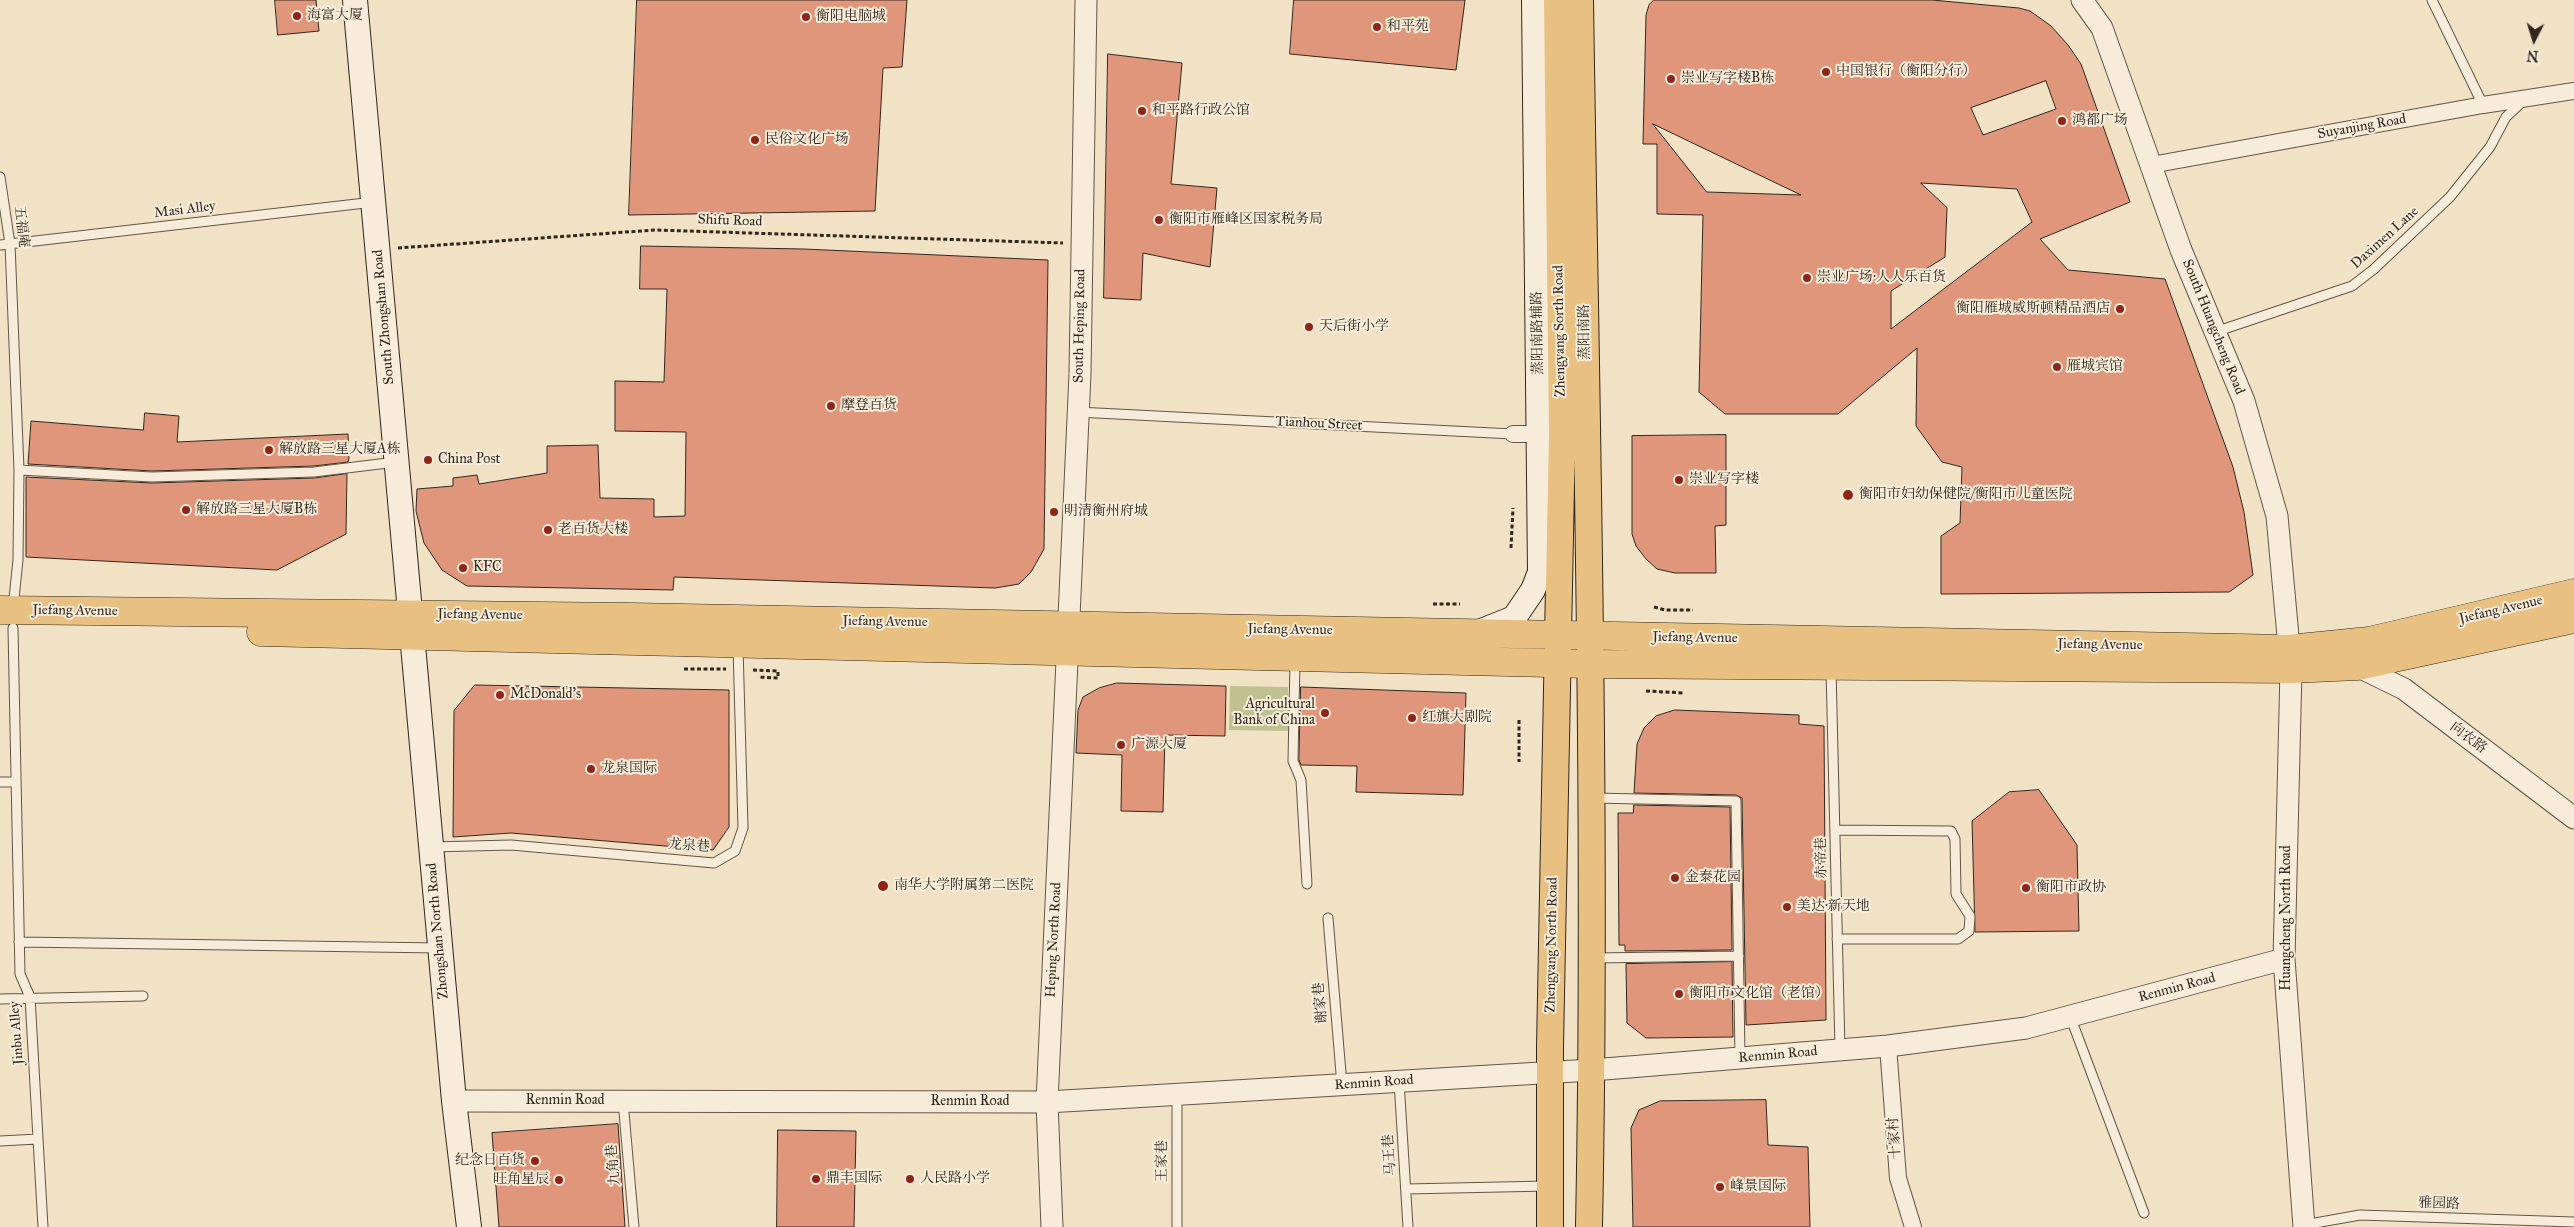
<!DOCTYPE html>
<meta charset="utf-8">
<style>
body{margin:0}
#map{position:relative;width:2574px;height:1227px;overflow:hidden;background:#f1e1c5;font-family:"IM FELL Great Primer",serif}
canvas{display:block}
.north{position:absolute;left:2509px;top:15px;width:50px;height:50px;-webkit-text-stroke:4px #f6ecd9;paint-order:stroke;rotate:185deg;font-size:14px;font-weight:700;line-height:20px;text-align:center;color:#32271f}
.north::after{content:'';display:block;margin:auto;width:18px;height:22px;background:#32271f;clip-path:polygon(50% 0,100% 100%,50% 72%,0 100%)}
</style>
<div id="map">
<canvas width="2574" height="1227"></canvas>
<div class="north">N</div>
</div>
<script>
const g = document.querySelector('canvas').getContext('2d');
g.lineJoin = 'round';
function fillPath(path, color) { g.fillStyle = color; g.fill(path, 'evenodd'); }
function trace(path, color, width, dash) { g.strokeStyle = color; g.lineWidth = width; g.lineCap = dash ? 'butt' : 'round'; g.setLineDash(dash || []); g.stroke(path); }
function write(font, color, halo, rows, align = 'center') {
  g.font = font + ' "IM FELL Great Primer","Noto Serif SC",serif'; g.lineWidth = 4; g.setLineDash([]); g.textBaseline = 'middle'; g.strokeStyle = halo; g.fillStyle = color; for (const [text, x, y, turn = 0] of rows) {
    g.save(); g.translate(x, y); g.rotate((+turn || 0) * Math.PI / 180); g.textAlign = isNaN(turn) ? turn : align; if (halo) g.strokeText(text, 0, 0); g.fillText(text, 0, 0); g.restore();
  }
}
fillPath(new Path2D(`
 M1230,686l58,1v44l-59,-1z`), '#bfc191');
const building = new Path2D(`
 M275,0h41l3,31 -41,4z
 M637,0h270l-5,67 -19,1 -8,143 -246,4z
 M1294,0h171l-9,70 -166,-16z
 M1654,0h278l87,8 11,3 21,15 17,19 13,19 49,138 -90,37 28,31 97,9 68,188 11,45 9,63 -24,17 -288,2v-58l19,-13 2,-56 -20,-5 -26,-36 1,-78 -79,66h-113l-26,-22 4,-177 -46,-1v-70h-14l3,-129 3,-10zM2046,81l10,28 -73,26 -12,-27zM1653,124l148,71 -94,-3zM1921,183l96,6 15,33 -141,107v-38l54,-34 2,-49z
 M1108,54l74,9 -11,121 46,4 -7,79 -67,-14 -2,47 -37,-2z
 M641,246l163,3 244,11 -4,289 -13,23 -12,12 -24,4 -321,-11 -1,13 -206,-4 -25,-16 -18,-27 -8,-32 1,-22 36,-3v-8l24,-3 2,9 68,-11v-27l51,-1 2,53 54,1v18l31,-1 1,-84 -71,-1v-50l49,1 3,-93h-27z
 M145,413l34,3 -2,26 171,-8 1,24 -1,4 -34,4 -162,5 -124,-7 3,-43 112,9z
 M1726,435v90l-11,1 1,47h-41l-18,-4 -11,-10 -10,-13 -4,-12v-98z
 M347,474l-1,60 -69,36 -251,-13v-80l126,6 162,-5z
 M1117,683l109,3 -1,50 -60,-1 -2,77 -42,-1 1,-56 -46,-2 2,-43 5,-13 16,-9z
 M475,685l254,5v137l-16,23 -202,-17 -58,4 1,-126z
 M1301,687l165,6 -3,102 -107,-3 1,-26 -56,-1 -2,-5z
 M1675,710l124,5v9l25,2 2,294 -80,5 -4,-227 -6,-3 -102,-2 3,-49 7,-16 12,-12z
 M2039,790l38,55 2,86 -104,1 -3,-111 37,-29z
 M1634,805l96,2 2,143 -107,1v-6h-6l-1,-132h15z
 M1732,962l1,75 -87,1 -19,-15 -1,-59z
 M1766,1100l2,45 40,2 2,80h-177l-2,-99 8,-18 21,-9z
 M618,1124l7,103h-126l-7,-94z
 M778,1130l78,1 -2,96h-77z`);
fillPath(building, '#e0967a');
trace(building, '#32271f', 1);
const service = new Path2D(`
 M2432,0l51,105
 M0,177l10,67 9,226 -1,90 -5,48
 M0,245l374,-43
 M2215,332l137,-46 22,-17 76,-72 40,-50 16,-30 18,-17
 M1077,412l436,22
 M19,470l133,7 162,-5 82,-10
 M13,628l7,346 10,23 13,230
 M1295,661l-2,100 8,19 6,104
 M1831,668l9,382
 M0,782h15
 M1593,798l143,3 4,257
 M1835,830l116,1 4,8 1,55 14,22 -1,15 -11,8h-121
 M431,847l80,-2 203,18 21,-12 8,-23 -5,-182
 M1328,918l14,167
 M19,942l421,6
 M1594,958l145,-2
 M0,999l143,-3
 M2070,1016l74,197
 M1399,1081l9,146
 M623,1101l11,126
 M0,1141l38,-2
 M1406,1189l142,-3
 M2304,1225l56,-10 214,7
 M1177,1227v-131`);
const minor = new Path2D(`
 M2151,165l332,-60 91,-14
 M1513,434h35
 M1888,1046l10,132 15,49`);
const tertiary = new Path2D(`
 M2082,0l20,28 79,222 63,151 33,115 14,153 -7,290 20,268
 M2357,666l47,23 170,129
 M454,1101l593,1 545,-32 296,-24 138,-18 258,-69
 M1052,1227l-5,-125 33,-728 6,-374`);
const secondary = new Path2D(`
 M355,0l99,1101 15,126
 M1479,632l35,-14 19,-28 7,-18 -6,-572`);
const primary = new Path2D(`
 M1580,0c6,409 17,818 9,1227
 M1550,1227v-181l12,-612 -5,-434`);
const trunk = new Path2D(`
 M0,610l632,7 1657,32 80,-8 205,-48
 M261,632l1329,32 701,5 66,-3 217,-47`);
trace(service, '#625648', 11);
trace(minor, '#625648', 18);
trace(tertiary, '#625648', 23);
trace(secondary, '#32271f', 26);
trace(primary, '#32271f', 28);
trace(trunk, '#32271f', 29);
trace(new Path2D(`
 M398,248l257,-18 408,13
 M1511,548l2,-40
 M1433,604h27
 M1654,607l11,3h28
 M684,669h42
 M753,670l25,1v7l-20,-1
 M1646,691l38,2
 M1519,720v42`), '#32271f', 3, [4, 2.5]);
trace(service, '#f6ecd9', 9);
trace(minor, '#f6ecd9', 16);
trace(tertiary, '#f6ecd9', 21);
trace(secondary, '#f6ecd9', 24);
trace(primary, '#e8c082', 26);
trace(trunk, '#e8c082', 28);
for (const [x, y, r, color] of [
 [297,16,5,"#8f2418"],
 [806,17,5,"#8f2418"],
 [1377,27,5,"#8f2418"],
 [1826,72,5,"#8f2418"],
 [1671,79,5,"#8f2418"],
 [1142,111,5,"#8f2418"],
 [2062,121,5,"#8f2418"],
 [755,140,5,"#8f2418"],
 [1159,220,5,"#8f2418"],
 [1807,278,5,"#8f2418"],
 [2120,309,5,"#8f2418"],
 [1309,327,5,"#8f2418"],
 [2057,367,5,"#8f2418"],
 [831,406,5,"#8f2418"],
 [269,450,5,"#8f2418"],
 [428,460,5,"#8f2418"],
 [1679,480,5,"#8f2418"],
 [1848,495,6,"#8f2418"],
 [186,510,5,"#8f2418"],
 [1054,512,5,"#8f2418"],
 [548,530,5,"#8f2418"],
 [463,568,5,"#8f2418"],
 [500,695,5,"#8f2418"],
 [1325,713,5,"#8f2418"],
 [1412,718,5,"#8f2418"],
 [1121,745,5,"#8f2418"],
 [591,769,5,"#8f2418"],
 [1675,878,5,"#8f2418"],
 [883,886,6,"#8f2418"],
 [2026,888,5,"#8f2418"],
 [1787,907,5,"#8f2418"],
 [1679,994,5,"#8f2418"],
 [535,1161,5,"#8f2418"],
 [816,1179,5,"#8f2418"],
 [910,1179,5,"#8f2418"],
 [559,1180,5,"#8f2418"],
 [1720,1187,5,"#8f2418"]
]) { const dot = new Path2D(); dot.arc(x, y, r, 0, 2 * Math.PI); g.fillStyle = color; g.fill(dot); trace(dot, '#f6ecd9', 2); }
write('14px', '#32271f', '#f6ecd9', [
 ["海富大厦",307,16],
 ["衡阳电脑城",816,17],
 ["和平苑",1387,27],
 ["中国银行（衡阳分行）",1836,72],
 ["崇业写字楼B栋",1681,79],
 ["和平路行政公馆",1152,111],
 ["鸿都广场",2072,121],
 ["民俗文化广场",765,140],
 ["衡阳市雁峰区国家税务局",1169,220],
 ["崇业广场·人人乐百货",1817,278],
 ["衡阳雁城威斯顿精品酒店",2110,309,"right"],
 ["天后街小学",1319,327],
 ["雁城宾馆",2067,367],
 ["摩登百货",841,406],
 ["解放路三星大厦A栋",279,450],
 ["China Post",438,460],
 ["崇业写字楼",1689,480],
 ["衡阳市妇幼保健院/衡阳市儿童医院",1859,495],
 ["解放路三星大厦B栋",196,510],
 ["明清衡州府城",1064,512],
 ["老百货大楼",558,530],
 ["KFC",473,568],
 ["McDonald's",510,695],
 ["Agricultural",1315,705,"right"],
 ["Bank of China",1315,721,"right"],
 ["红旗大剧院",1422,718],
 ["广源大厦",1131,745],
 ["龙泉国际",601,769],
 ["金泰花园",1685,878],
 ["南华大学附属第二医院",894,886],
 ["衡阳市政协",2036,888],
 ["美达·新天地",1797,907],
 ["衡阳市文化馆（老馆）",1689,994],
 ["纪念日百货",525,1161,"right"],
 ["鼎丰国际",826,1179],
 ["人民路小学",920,1179],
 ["旺角星辰",549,1180,"right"],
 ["峰景国际",1730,1187]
], 'left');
write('14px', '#32271f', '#f6ecd9', [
 ["Suyanjing Road",2362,127,-10],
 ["Masi Alley",185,210,-7],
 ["Shifu Road",730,221,2],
 ["五福庵",21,227,83],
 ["Daximen Lane",2385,238,-42],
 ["South Zhongshan Road",384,317,-95],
 ["South Heping Road",1080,326,-89],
 ["South Huangcheng Road",2213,327,68],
 ["Zhengyang Sorth Road",1560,331,-91],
 ["蒸阳南路",1585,332,-91],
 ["蒸阳南路辅路",1538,333,-91],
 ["Tianhou Street",1319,424,3],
 ["Jiefang Avenue",2501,610,-13],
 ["Jiefang Avenue",75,611,1],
 ["Jiefang Avenue",480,615,1],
 ["Jiefang Avenue",885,622,1],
 ["Jiefang Avenue",1290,630,1],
 ["Jiefang Avenue",1695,638,1],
 ["Jiefang Avenue",2100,645,1],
 ["向农路",2468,738,37],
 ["龙泉巷",689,846,4],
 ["赤帝巷",1822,858,-91],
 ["Huangcheng North Road",2287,918,-90],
 ["Zhongshan North Road",438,931,-95],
 ["Heping North Road",1054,940,-87],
 ["Zhengyang North Road",1552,945,-89],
 ["Renmin Road",2177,988,-15],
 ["谢家巷",1321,1003,-95],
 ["Jinbu Alley",17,1033,-94],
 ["Renmin Road",1778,1055,-5],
 ["Renmin Road",1374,1083,-4],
 ["Renmin Road",565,1101],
 ["Renmin Road",970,1102],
 ["十家村",1895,1138,-94],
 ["马王巷",1390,1155,-94],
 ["王家巷",1163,1161,-90],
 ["九角巷",614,1165,-95],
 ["雅园路",2439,1204,2]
]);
</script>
